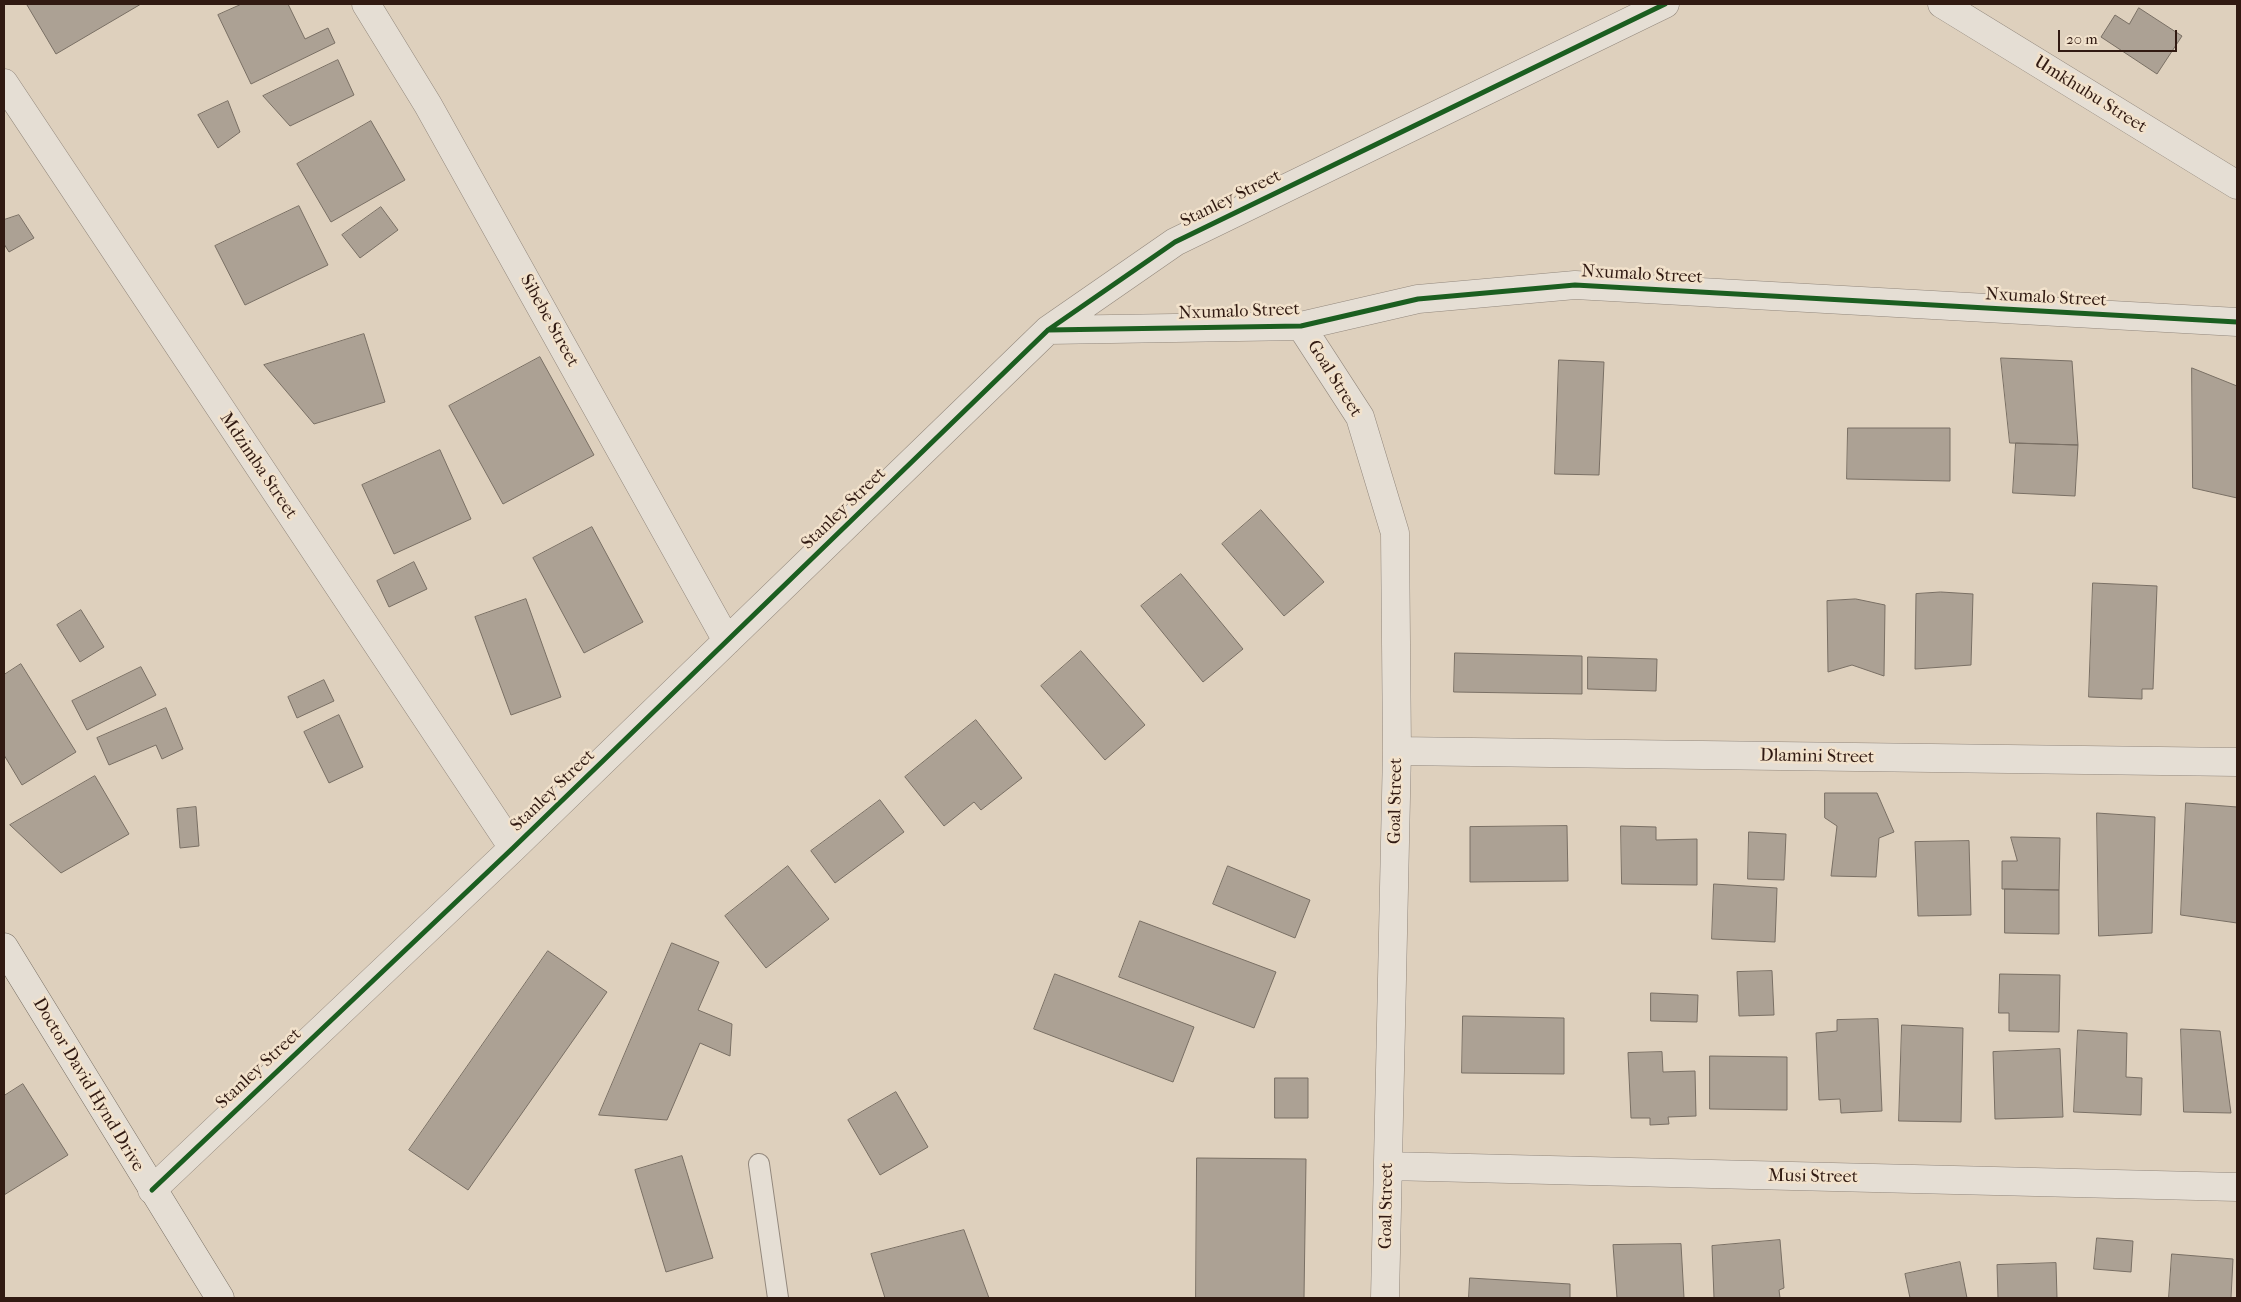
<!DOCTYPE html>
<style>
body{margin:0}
#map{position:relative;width:2241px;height:1302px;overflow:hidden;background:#ded0bd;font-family:"IM FELL French Canon",serif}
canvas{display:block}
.frame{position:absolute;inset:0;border:5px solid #311a12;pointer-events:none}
.scale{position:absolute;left:2058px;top:30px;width:119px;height:22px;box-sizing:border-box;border:2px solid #311a12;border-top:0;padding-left:6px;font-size:15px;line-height:18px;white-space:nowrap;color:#311a12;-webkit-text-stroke:4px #f2e2cc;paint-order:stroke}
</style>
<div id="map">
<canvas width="2241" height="1302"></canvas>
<div class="frame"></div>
<div class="scale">20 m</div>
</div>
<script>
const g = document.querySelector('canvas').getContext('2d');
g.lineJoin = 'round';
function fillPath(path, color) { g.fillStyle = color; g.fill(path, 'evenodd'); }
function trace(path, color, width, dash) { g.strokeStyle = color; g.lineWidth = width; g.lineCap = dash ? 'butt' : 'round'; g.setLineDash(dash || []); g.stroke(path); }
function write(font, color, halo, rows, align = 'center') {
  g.font = font + ' "IM FELL French Canon",serif'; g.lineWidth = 5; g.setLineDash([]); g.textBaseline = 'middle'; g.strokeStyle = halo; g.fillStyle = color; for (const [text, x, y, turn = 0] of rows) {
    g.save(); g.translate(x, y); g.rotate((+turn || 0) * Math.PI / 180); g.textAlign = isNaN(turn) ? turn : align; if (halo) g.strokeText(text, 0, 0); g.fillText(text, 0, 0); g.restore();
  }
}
const building = new Path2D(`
 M29,4h112l-85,50 -29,-49z
 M242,4h46l17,35 23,-11 7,15 -84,41 -33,-69z
 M2139,8l43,28 -25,38 -56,-37 14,-22 14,9z
 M338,60l16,35 -64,31 -27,-30z
 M228,101l12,31 -22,16 -20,-33z
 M371,121l34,59 -74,42 -34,-58z
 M299,206l29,59 -83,40 -30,-59z
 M381,207l17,23 -38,28 -18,-23z
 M19,215l15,23 -25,14 -5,-8v-24z
 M364,334l21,68 -71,22 -50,-59z
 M540,357l54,98 -91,49 -54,-98z
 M2001,358l71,3 6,84 -68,-2z
 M1559,360l45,2 -5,113 -44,-1z
 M2192,368l45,18v112l-44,-10z
 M1848,428h102v53l-103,-2z
 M2016,443l62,2 -3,51 -62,-3z
 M440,450l31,69 -77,35 -32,-69z
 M1261,510l63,72 -40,34 -62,-72z
 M592,527l51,95 -59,31 -51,-95z
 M414,562l13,27 -38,18 -12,-26z
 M1181,574l62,75 -40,33 -62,-76z
 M2093,583l64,3 -4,103h-11v10l-53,-2z
 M1941,592l32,2 -2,71 -56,4 1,-75z
 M526,599l35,98 -50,18 -36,-98z
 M1856,599l29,6 -1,71 -32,-11 -24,7 -1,-71z
 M81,610l23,37 -24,15 -23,-37z
 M1081,651l64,74 -40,35 -64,-74z
 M1455,653l127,3v38l-128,-2z
 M1588,657l69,2 -1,32 -68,-2z
 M21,664l55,88 -54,33 -18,-30v-80z
 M141,667l15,28 -69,35 -15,-29z
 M324,680l10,21 -37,17 -9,-21z
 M166,708l17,41 -21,10 -6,-14 -47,20 -12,-27z
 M339,715l24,52 -34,16 -25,-51z
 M976,720l46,58 -41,32 -7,-8 -30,24 -39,-49z
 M95,776l34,58 -68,39 -51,-48z
 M1825,793h52l17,39 -15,6 -3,39 -45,-1 6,-50 -12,-8z
 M880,800l24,32 -69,51 -24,-32z
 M2186,803l51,4v116l-56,-8z
 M196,807l3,39 -19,2 -3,-39z
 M2097,813l58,4 -3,116 -53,3z
 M1567,826l1,55 -98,1v-55z
 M1621,826l35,1v13l41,-1v46l-75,-1z
 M1749,832l37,2 -2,46 -36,-1z
 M2011,837l49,1 -1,52 -57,-1v-28h15z
 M1969,841l2,74 -53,1 -3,-74z
 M788,866l41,53 -63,49 -41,-52z
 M1228,866l82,34 -15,38 -82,-34z
 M1714,884l63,4 -2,54 -63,-3z
 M2005,889l54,1v44l-54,-1z
 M1140,921l136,51 -22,56 -135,-51z
 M672,943l47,19 -21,48 34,14 -2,32 -30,-13 -33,77 -68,-5z
 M548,951l59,41 -139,198 -59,-40z
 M1772,971l2,44 -35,1 -2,-44z
 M1055,974l139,53 -21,55 -139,-53z
 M2000,974l60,1 -1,57 -50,-1v-18h-10z
 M1651,993l47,2 -1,27 -46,-1z
 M1463,1016l101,2v56l-102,-1z
 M1878,1019l4,92 -41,2 -1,-14 -21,1 -3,-67 21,-2v-11z
 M1902,1025l61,3 -2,94 -62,-1z
 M2181,1029l39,2 11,82 -47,-1z
 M2078,1030l49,3 -1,44 16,1 -1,37 -67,-3z
 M2060,1049l3,68 -68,2 -2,-67z
 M1662,1052l1,20 32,-1 1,45 -28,1 1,7 -19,1v-7h-19l-3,-65z
 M1710,1056l77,1v53l-77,-1z
 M1275,1078h33v40h-33z
 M23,1084l45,71 -64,40v-99z
 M896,1092l32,55 -48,28 -32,-55z
 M682,1156l31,102 -47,14 -31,-102z
 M1197,1158l109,1 -2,139h-108z
 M964,1230l25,68h-104l-14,-44z
 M2097,1238l36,3 -2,31 -37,-3z
 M1780,1240l4,48 -5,2 1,8h-66l-2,-52z
 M1681,1244l3,54h-67l-4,-53z
 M2172,1254l61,5 -2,39h-62z
 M1960,1262l7,36h-57l-5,-24z
 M2056,1263l1,35h-59l-1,-33z
 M1470,1278l100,6v14h-101z`);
fillPath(building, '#aca194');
trace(building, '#796f64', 1);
const service = new Path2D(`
 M759,1164l19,134`);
const minor = new Path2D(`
 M366,4l62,101 299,536
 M1942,4l295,181
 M4,83l509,765
 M1301,326l59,91 35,116 2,218 -12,547
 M1048,330l253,-4 117,-27 157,-14 662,37
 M1397,751l840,11
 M1388,1166l849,21
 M152,1190l361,-342 535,-518 127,-88 490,-238`);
const secondary = new Path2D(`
 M4,947l216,351`);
trace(service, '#92877c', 22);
trace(minor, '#92877c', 29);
trace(secondary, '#796f64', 29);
trace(service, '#e5ded4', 20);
trace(minor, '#e5ded4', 28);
trace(secondary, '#e5ded4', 28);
trace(new Path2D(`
 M1048,330l253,-4 117,-27 157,-14 662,37
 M152,1190l361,-342 535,-518 127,-88 490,-238`), '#1b5e20', 5);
write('18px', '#311a12', '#f2e2cc', [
 ["Umkhubu Street",2090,95,32],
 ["Stanley Street",1231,199,-26],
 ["Nxumalo Street",1642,275,3],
 ["Nxumalo Street",2046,298,3],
 ["Nxumalo Street",1239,312,-2],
 ["Sibebe Street",549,321,61],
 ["Goal Street",1334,379,58],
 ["Mdzimba Street",258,466,56],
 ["Stanley Street",844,509,-44],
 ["Dlamini Street",1817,757,1],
 ["Stanley Street",553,791,-44],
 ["Goal Street",1396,801,-89],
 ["Stanley Street",259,1069,-43],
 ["Doctor David Hynd Drive",88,1085,59],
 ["Musi Street",1813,1177,1],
 ["Goal Street",1387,1206,-89]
]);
</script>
